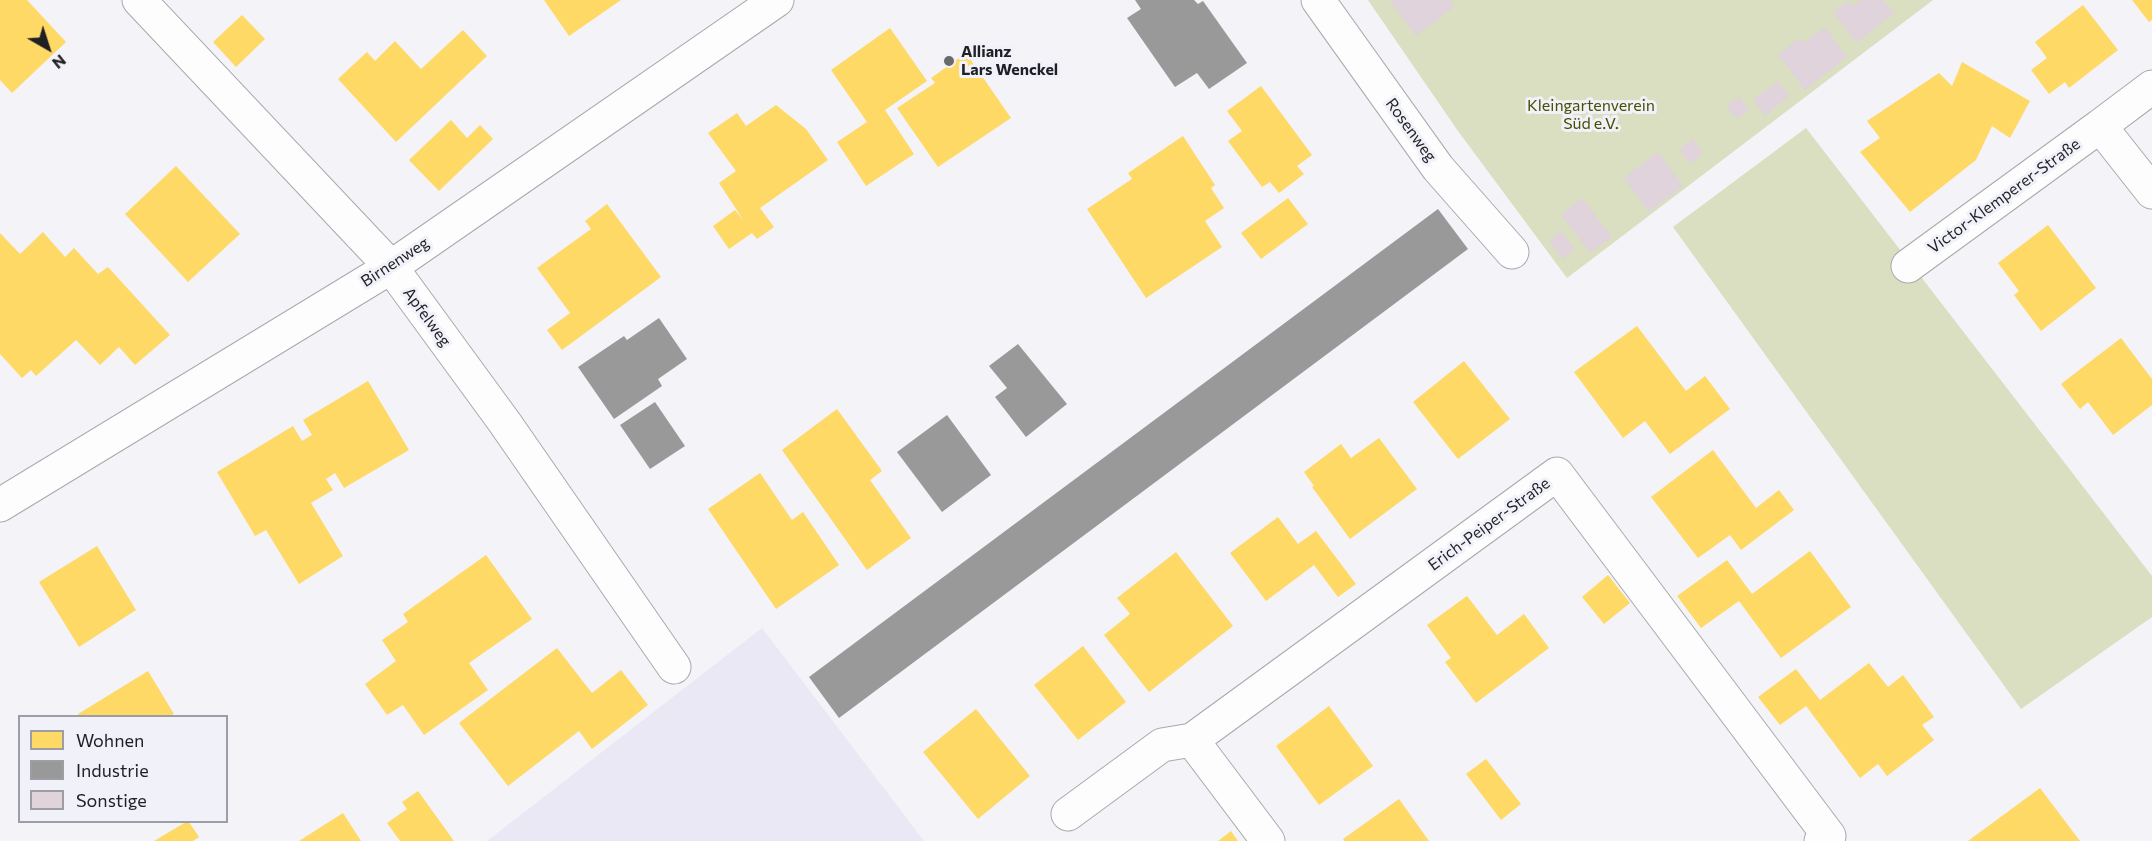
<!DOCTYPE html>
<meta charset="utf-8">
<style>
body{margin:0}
#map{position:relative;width:2152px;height:841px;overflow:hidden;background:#f3f3f8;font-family:Commissioner,sans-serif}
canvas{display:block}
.legend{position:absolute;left:18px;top:715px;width:210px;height:108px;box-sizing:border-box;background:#f1f1fa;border:2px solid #9d9da4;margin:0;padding:8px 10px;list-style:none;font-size:18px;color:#201f23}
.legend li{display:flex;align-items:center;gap:12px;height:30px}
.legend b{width:30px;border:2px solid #9d9da4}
.north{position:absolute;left:18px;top:18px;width:60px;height:60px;-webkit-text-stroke:4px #f1f1fa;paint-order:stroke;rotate:141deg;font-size:16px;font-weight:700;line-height:24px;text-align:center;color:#201f23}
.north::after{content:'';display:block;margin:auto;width:21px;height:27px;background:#201f23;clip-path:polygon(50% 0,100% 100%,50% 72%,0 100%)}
</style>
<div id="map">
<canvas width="2152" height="841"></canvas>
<ul class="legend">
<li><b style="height:16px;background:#ffd966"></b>Wohnen</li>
<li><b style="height:16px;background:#999"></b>Industrie</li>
<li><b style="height:16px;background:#e0d3db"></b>Sonstige</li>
</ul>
<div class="north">N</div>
</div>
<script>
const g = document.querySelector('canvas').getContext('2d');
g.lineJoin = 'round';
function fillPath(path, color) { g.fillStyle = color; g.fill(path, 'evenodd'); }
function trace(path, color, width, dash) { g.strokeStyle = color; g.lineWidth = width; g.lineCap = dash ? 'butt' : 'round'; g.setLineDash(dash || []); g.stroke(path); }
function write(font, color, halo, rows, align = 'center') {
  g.font = font + ' Commissioner,sans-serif'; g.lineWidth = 6; g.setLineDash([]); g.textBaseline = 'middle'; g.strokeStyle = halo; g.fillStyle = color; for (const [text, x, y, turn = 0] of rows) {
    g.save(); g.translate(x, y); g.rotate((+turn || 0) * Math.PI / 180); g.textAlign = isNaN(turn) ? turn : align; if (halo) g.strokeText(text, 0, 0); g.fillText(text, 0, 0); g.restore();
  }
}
fillPath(new Path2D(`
 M762,628l162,213h-437z`), '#e9e8f4');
fillPath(new Path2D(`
 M1368,0h565l-366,278 -109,-147z
 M1806,128l346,448v41l-131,92 -348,-482z`), '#d9dfc0');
fillPath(new Path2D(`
 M0,0h27l39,42 -54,51 -12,-13z
 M544,0h77l-52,36z
 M2132,0h20v20l-3,2z
 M2083,5l35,45 -49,38 -4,-6 -16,12 -18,-24 16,-12 -12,-16z
 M242,15l23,24 -29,28 -23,-25z
 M890,28l37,53 -42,29 29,44 -48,32 -29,-44 30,-20 -36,-52z
 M463,30l24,26 -91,86 -58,-63 29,-27 8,9 20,-20 26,28z
 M966,53l45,65 -73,49 -41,-59 38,-25 -4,-5z
 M1962,62l68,39 -20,37 -18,-12 -16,34 -66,52 -50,-60 20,-14 -13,-17 72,-48 13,13z
 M1261,86l51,69 -15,11 7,8 -25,19 -9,-11 -8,5 -34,-46 14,-10 -15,-20z
 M776,105l30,24 22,31 -68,48 14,19 -17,12 -5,-6 -23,16 -16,-23 22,-16 9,11 -25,-38 17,-12 -28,-38 29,-20 9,13z
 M451,120l16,18 13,-13 13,14 -54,52 -30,-31z
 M1183,136l32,49 -4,3 13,20 -19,13 17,26 -76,51 -59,-89 45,-30 -4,-6z
 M176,166l64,68 -52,48 -63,-68z
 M1288,198l20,26 -47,35 -20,-26z
 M607,204l54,73 -99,73 -15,-20 23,-17 -33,-45 54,-39 -6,-8z
 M2048,225l48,63 -55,43 -27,-36 5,-4 -21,-28z
 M43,232l22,25 9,-9 24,26 10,-7 62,68 -35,30 -16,-18 -19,18 -24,-25 -40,36 -5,-6 -9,8 -22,-24v-121l20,21z
 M1637,326l49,65 19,-15 25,33 -60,45 -25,-33 -22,17 -49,-66z
 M2121,338l31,41v26l-39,30 -25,-33 -8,7 -19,-25z
 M1464,361l46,58 -52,40 -45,-57z
 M368,381l41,69 -65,38 -9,-15 -9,6 7,11 -22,13 32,53 -44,28 -33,-54 -11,6 -38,-64 76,-46 9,15 10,-6 -9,-15z
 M837,409l45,62 -12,9 41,58 -44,32 -85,-120z
 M1379,438l38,51 -67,50 -38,-52 2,-1 -10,-14 37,-28 10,14z
 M1713,450l43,58 23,-18 15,20 -53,40 -11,-15 -32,23 -47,-61z
 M760,473l32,47 11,-8 36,53 -63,44 -68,-100z
 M1278,517l20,27 18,-13 40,53 -18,13 -24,-32 -48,36 -36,-48z
 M97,546l39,64 -57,37 -40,-65z
 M1810,551l41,56 -70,51 -42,-57 -38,27 -24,-32 50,-36 25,34z
 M1176,552l57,74 -84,66 -45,-57 26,-21 -13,-16z
 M486,555l46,64 -63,44 19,27 -64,45 -21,-30 -16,10 -22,-31 31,-23 -14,-21 26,-18 -5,-8z
 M1608,575l22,28 -26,21 -22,-27z
 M1467,596l30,39 27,-21 25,34 -73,55 -31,-41 6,-4 -24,-33z
 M1083,646l43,56 -48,38 -44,-55z
 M557,648l35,45 29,-23 27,35 -56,44 -13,-18 -71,55 -49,-63z
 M1869,663l19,24 15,-12 31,42 -12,8 12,15 -47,36 -9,-12 -18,14 -54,-72 -26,19 -22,-28 38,-28 24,31z
 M148,671l26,43 -4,2h-91l-1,-2z
 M1329,706l44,60 -54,39 -43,-59z
 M976,709l54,67 -52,43 -55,-67z
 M1486,759l35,45 -20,16 -35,-46z
 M2040,788l40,53h-112z
 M418,791l36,50h-54l-13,-18 20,-14 -5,-7z
 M1399,799l30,42h-85l-1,-2z
 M343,813l18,28h-62z
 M186,822h3l10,15 -6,4h-39z
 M1231,831l7,10h-20z`), '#ffd966');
fillPath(new Path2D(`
 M1135,0h59l4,4 5,-3 44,62 -38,26 -12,-16 -22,14 -48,-69 14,-9z
 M1438,209l30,40 -629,469 -30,-41z
 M659,318l28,41 -29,20 4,7 -48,33 -36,-52 46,-31 3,4z
 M1018,344l49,60 -41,33 -31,-40 12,-9 -18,-22z
 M655,402l30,44 -35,23 -30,-44z
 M947,415l44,60 -49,37 -45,-60z`), '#999');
fillPath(new Path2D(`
 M1394,0h56l5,6 -39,30 -25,-33z
 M1861,0h22l11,13 -38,30 -23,-31 16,-11 4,5z
 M1825,27l22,30 -42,33 -27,-35 21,-17 4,5z
 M1778,81l11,15 -24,20 -12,-16z
 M1739,97l10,13 -12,9 -11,-13z
 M1693,139l10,15 -13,10 -11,-15z
 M1658,152l25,34 -34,26 -25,-34z
 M1582,198l30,39 -22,16 -29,-38z
 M1561,231l14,18 -12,10 -14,-18z`), '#e0d3db');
const minor = new Path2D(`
 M139,0l252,267 114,156 169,244
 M1318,0l120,168 74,84
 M2100,126l52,-39
 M1908,266l192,-140 52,66
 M0,505l391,-238 386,-267
 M1192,740l76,101
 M1068,814l94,-69 30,-5 365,-266 272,362 -8,5`);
trace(minor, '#a9a9ad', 35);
trace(minor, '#fdfdfe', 33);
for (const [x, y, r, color] of [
 [949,61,6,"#6a696e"]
]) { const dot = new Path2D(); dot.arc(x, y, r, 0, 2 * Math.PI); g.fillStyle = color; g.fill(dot); trace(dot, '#f1f1fa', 2); }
write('bold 16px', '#201f23', '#f1f1fa', [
 ["Allianz",961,52],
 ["Lars Wenckel",961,70]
], 'left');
write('16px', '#485000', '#f1f1fa', [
 ["Kleingartenverein",1591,106],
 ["Süd e.V.",1591,124]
]);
write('16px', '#201f23', '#f1f1fa', [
 ["Rosenweg",1411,130,54],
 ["Victor-Klemperer-Straße",2004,196,-36],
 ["Birnenweg",395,262,-33],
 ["Apfelweg",427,317,54],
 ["Erich-Peiper-Straße",1489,524,-36]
]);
</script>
